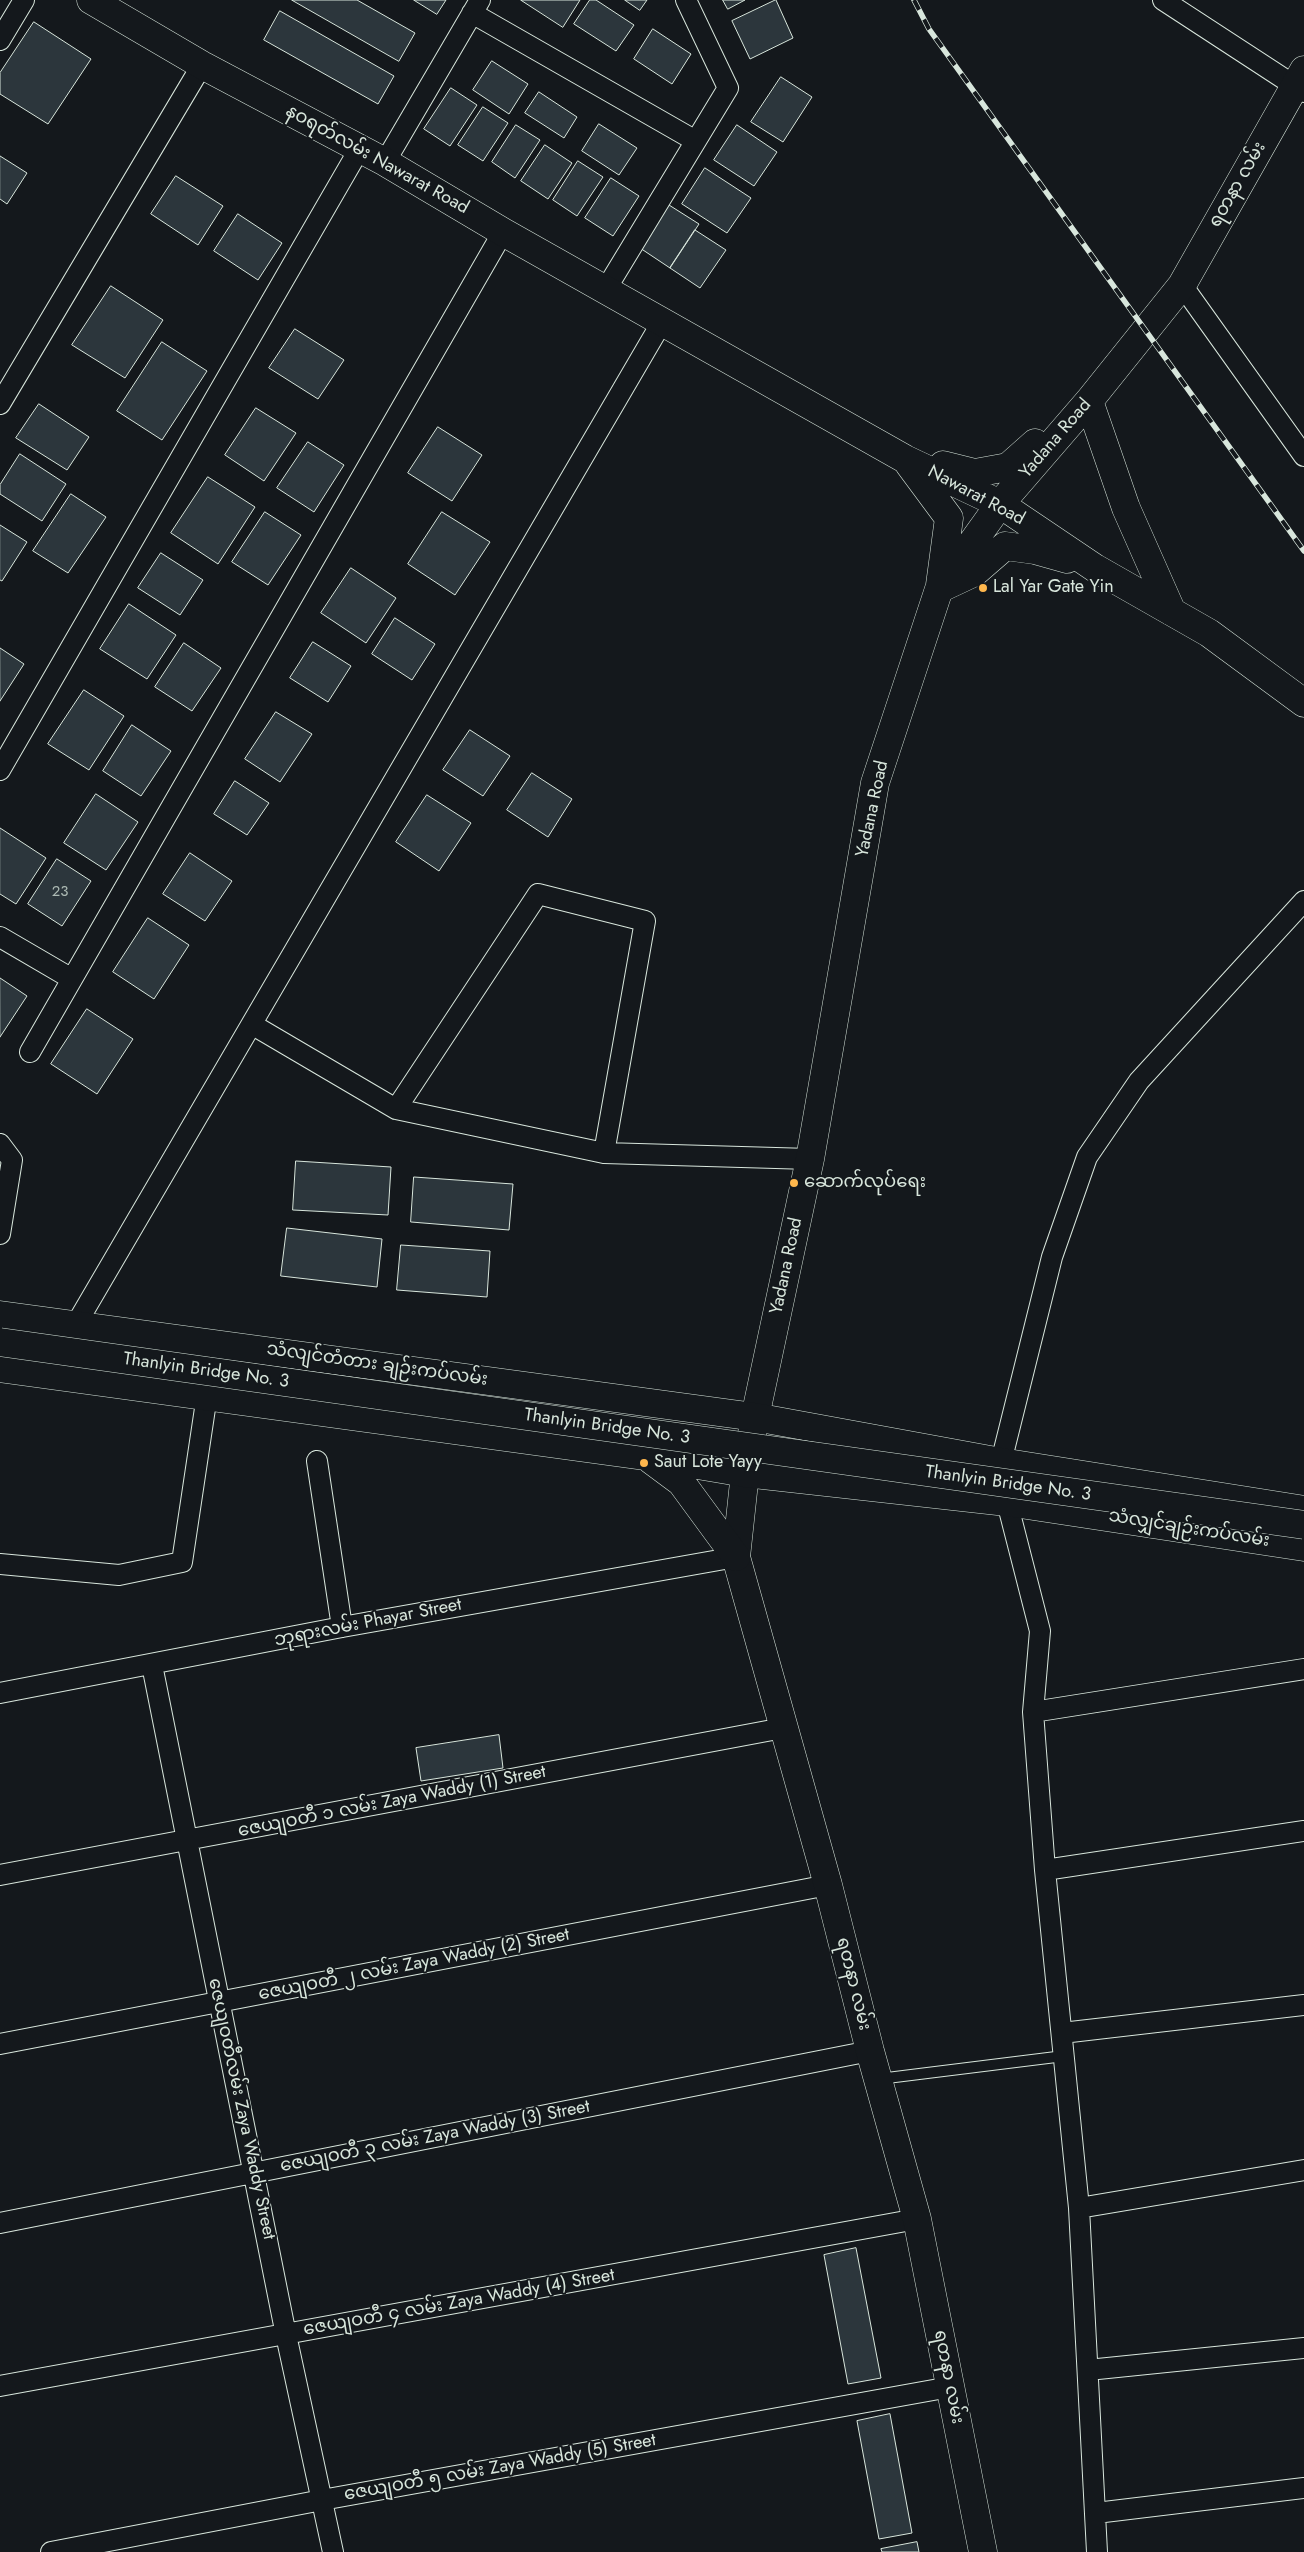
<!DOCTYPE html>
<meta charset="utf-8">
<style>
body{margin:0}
canvas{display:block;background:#14181c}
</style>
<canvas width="1304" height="2552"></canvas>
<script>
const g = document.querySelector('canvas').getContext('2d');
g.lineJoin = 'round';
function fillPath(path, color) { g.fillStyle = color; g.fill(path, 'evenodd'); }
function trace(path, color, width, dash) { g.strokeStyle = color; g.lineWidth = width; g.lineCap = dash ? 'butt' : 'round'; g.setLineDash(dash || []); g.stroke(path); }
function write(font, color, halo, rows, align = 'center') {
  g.font = font + ' Jost,"Noto Sans Myanmar",sans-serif'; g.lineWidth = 4; g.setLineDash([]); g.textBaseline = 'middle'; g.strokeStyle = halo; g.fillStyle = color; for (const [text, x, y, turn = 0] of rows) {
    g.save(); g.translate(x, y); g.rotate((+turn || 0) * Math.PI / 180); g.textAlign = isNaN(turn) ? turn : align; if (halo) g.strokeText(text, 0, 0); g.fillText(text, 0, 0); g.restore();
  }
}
const building = new Path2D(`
 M292,0h65l58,33 -16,28z
 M414,0h32l-9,14z
 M521,0h59l-17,27z
 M590,0h6l38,25 -18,26 -42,-27z
 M625,0h22l-7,10z
 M723,0h22l-17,9z
 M776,0l17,38 -43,21 -18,-38z
 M280,11l114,65 -16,28 -114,-64z
 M34,22l57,37 -43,65 -48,-30v-21z
 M653,29l38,25 -19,30 -38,-25z
 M492,61l36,23 -19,30 -36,-24z
 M781,77l31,20 -29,45 -32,-20z
 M451,88l26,17 -27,41 -26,-17z
 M539,92l38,25 -13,21 -39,-25z
 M483,107l25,16 -25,38 -25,-16z
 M599,124l38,24 -18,27 -37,-24z
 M516,125l24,15 -25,38 -23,-16z
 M737,125l40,27 -23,34 -40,-26z
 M545,145l27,18 -24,36 -27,-18z
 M0,156l27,17 -20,31 -7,-5z
 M578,161l25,16 -26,39 -24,-16z
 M705,168l46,30 -24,35 -45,-29z
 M176,176l47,30 -25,39 -47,-31z
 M611,178l28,18 -26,40 -28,-18z
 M669,205l30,19 -29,44 -30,-20z
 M238,214l44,29 -24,37 -44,-29z
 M695,230l31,20 -26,38 -30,-20z
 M111,286l52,34 -38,58 -53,-33z
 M295,329l49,31 -26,39 -49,-31z
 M162,342l45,29 -45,69 -45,-29z
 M39,404l50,33 -22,33 -51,-32z
 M256,408l40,25 -32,48 -39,-26z
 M438,427l44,28 -30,46 -44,-28z
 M308,442l36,23 -30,47 -37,-24z
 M20,454l46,30 -24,37 -42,-27v-9z
 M208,477l47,30 -37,57 -47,-31z
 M71,494l35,23 -38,56 -35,-22z
 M265,512l36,23 -33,50 -36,-23z
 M442,512l48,30 -35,53 -47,-31z
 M0,525l27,17 -25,39 -2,-1z
 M161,553l42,27 -23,35 -42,-27z
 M351,568l45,30 -30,45 -45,-30z
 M129,604l47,31 -29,44 -47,-30z
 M395,618l40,26 -23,36 -40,-26z
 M313,642l38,24 -23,36 -38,-24z
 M184,643l37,25 -29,43 -37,-24z
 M0,648l24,16 -24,37z
 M84,690l40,26 -35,54 -41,-26z
 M276,712l36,22 -32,48 -35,-23z
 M132,725l39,26 -30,45 -38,-25z
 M470,730l40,26 -27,40 -40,-26z
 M532,773l40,26 -24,38 -41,-27z
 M235,781l34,22 -22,32 -33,-21z
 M96,794l42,28 -32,48 -42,-27z
 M427,795l44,28 -32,48 -43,-29z
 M0,828l46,30 -30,46 -16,-10z
 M190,853l42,28 -27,40 -42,-27z
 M57,859l34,22 -29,45 -34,-22z
 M148,918l41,27 -35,54 -41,-27z
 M0,978l27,18 -27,41z
 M87,1009l46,30 -36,55 -46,-30z
 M296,1161l95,6 -3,48 -95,-5z
 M414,1177l99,7 -4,46 -98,-8z
 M287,1228l95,11 -5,48 -96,-11z
 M401,1245l89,6 -3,46 -90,-7z
 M499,1735l4,33 -82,13 -5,-33z
 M856,2248l25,130 -33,6 -24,-129z
 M890,2414l22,119 -33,6 -22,-118z
 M917,2542l2,10h-37l-1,-3z`);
fillPath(building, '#2c363c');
trace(building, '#d8e6dc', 1);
const lane = new Path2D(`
 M879,2079l185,-23`);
const street = new Path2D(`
 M1163,0l141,92
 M472,13l222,127
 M0,40l24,-40
 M385,162l95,-162
 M1182,285l122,171
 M606,289l122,-201 -42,-88
 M0,404l202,-339
 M0,770l360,-622
 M0,937l72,42
 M253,1025l143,84 208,44 206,6
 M30,1052l473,-820
 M396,1109l142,-215 107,27 -41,232
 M0,1144l12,16 -12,74
 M75,1326l587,-1004
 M317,1461l25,166
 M0,1564l119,11 63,-13 25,-167
 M152,1665l134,670 47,217
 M0,1693l342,-66 394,-70
 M1033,1712l271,-43
 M1045,1870l259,-39
 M0,1875l783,-147
 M1062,2033l242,-28
 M0,2044l828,-159
 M1079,2208l225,-38
 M0,2223l870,-172
 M1088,2370l216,-22
 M0,2386l917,-167
 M1096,2513l208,-25
 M51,2552l271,-52 628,-113
 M1097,2552l-18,-344 -34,-338 -12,-158 7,-81 -33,-129 -6,-40 51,-205 35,-100 52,-76 165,-180`);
const secondary = new Path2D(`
 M91,0l111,65 183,97 118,70 402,227 95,45 95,64 114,65 95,70
 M1089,401l37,107 46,104
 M909,464l40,54 -9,67
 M943,465l32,8 33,-6 27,-24
 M941,588l34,-16 30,-26 30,4 32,9
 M983,2552l-66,-333 -47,-168 -42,-166 -92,-328 9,-84 10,-56 55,-258 65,-376 64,-194 61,-85 89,-103 93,-116 122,-215`);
const primary = new Path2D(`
 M0,1315l755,102 246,45 303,48
 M0,1368l644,88 101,17 262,29 297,45
 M650,1459l31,23 55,75`);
trace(lane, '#d8e6dc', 12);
trace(street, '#d8e6dc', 22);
trace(secondary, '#d8e6dc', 29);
trace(primary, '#d8e6dc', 29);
trace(lane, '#14181c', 10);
trace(street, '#14181c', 20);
trace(secondary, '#14181c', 28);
trace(primary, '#14181c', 28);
const rail = new Path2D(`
 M914,0l15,29 375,522`);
trace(rail, '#d8e6dc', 5.5);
trace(rail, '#14181c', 4, [11]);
const primaryBridge = new Path2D(`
 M0,1342l1304,183`);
trace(primaryBridge, '#d8e6dc', 29, []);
trace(primaryBridge, '#14181c', 28);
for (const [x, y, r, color] of [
 [983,588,5,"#ffb74d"],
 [794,1183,5,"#ffb74d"],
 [644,1463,5,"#ffb74d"]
]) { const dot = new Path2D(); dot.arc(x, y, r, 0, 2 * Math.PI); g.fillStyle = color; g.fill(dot); trace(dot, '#14181c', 2); }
write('15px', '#adbab4', null, [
 ["23",60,892]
]);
write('18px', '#d8e6dc', '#14181c', [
 ["နဝရတ်လမ်း Nawarat Road",377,160,29],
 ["ရတနာ လမ်း",1238,185,-60],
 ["Yadana Road",1056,439,-49],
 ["Nawarat Road",976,496,28],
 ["Yadana Road",873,809,-78],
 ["Yadana Road",787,1266,-78],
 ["သံလျင်တံတား ချဉ်းကပ်လမ်း",377,1365,8],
 ["Thanlyin Bridge No. 3",206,1371,8],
 ["Thanlyin Bridge No. 3",607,1427,8],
 ["Thanlyin Bridge No. 3",1008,1484,8],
 ["သံလျှင်ချဉ်းကပ်လမ်း",1189,1529,9],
 ["ဘုရားလမ်း Phayar Street",368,1623,-11],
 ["ဇေယျဝတီ ၁ လမ်း Zaya Waddy (1) Street",392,1802,-11],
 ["ဇေယျဝတီ ၂ လမ်း Zaya Waddy (2) Street",414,1965,-11],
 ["ရတနာ လမ်း",853,1984,76],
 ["ဇေယျဝတီလမ်း Zaya Waddy Street",241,2109,78],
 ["ဇေယျဝတီ ၃ လမ်း Zaya Waddy (3) Street",435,2137,-11],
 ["ဇေယျဝတီ ၄ လမ်း Zaya Waddy (4) Street",459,2303,-10],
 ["ရတနာ လမ်း",948,2377,79],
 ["ဇေယျဝတီ ၅ လမ်း Zaya Waddy (5) Street",500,2468,-10]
]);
write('18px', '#d8e6dc', '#14181c', [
 ["Lal Yar Gate Yin",993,588],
 ["ဆောက်လုပ်ရေး",804,1183],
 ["Saut Lote Yayy",654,1463]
], 'left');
</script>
